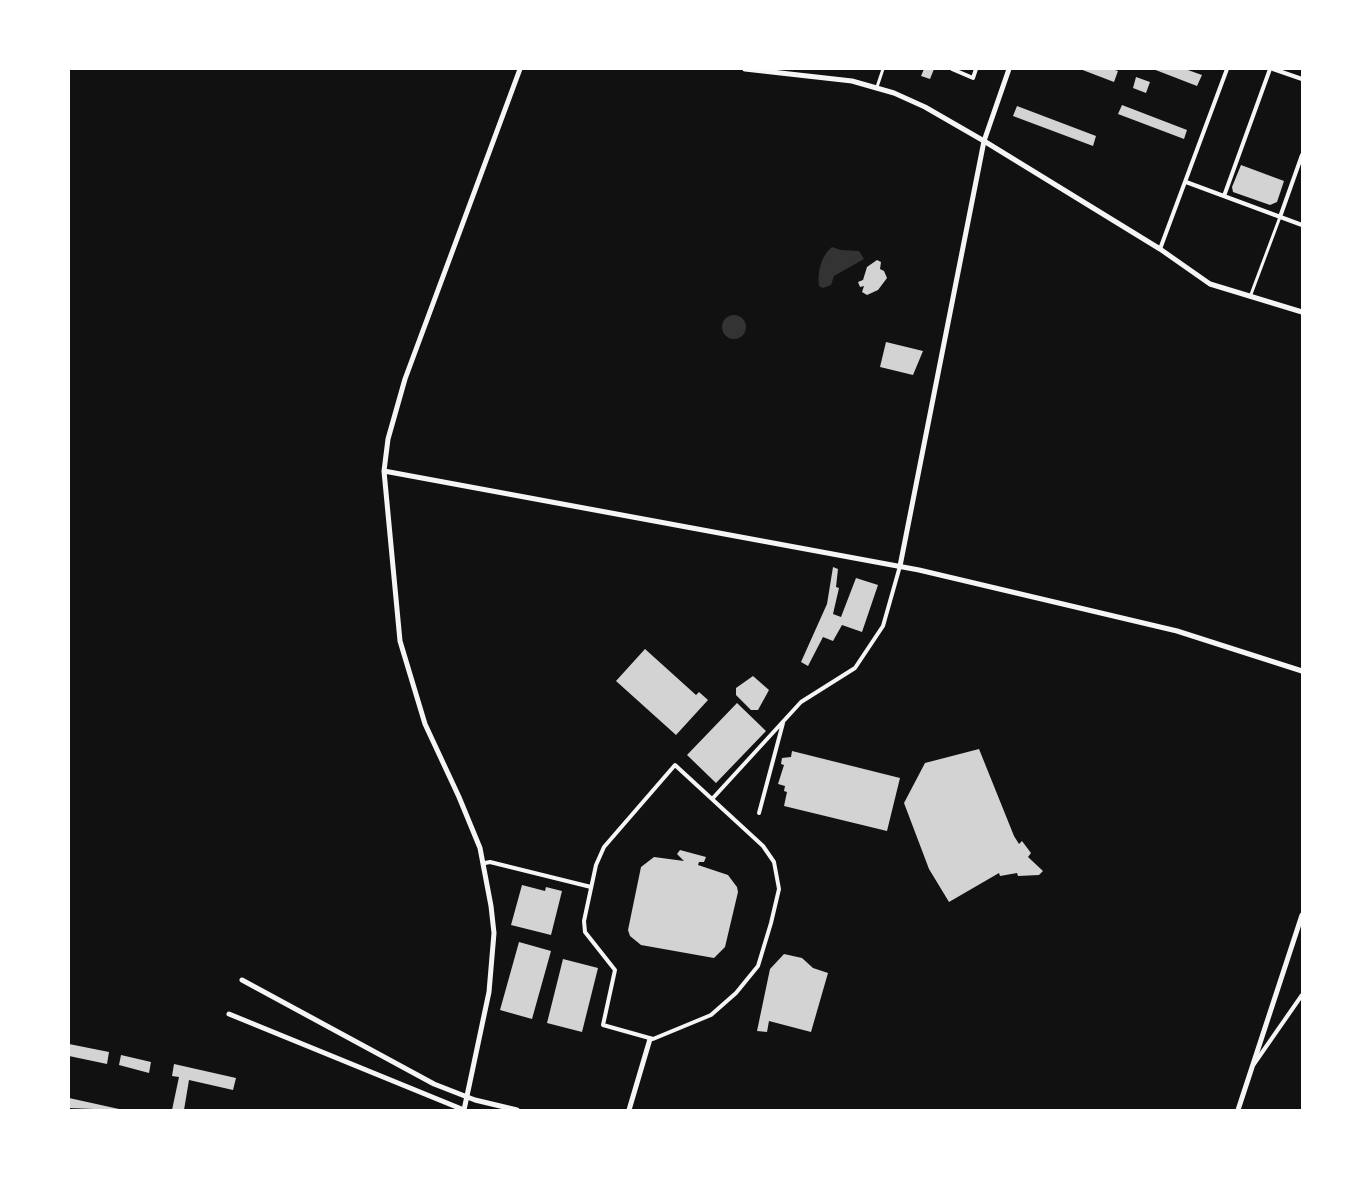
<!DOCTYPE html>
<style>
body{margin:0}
#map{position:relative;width:1371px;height:1179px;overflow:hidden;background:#111;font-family:"Alegreya Sans",sans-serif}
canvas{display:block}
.frame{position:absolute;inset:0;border:70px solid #fff;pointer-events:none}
</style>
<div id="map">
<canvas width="1371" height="1179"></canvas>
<div class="frame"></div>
</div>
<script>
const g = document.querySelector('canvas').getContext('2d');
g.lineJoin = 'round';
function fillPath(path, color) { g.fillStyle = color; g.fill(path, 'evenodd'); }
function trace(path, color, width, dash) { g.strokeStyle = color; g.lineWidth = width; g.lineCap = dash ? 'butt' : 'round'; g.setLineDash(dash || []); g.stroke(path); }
fillPath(new Path2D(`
 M832,247l9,3 18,1 5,8 -30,17 -3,9 -8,3 -4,-2c-2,-14 2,-30 13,-39z
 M722 327a12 12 0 1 1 24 0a12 12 0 1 1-24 0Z`), '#333');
fillPath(new Path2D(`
 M924,69h10l-4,10 -9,-3z
 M1080,69h32l6,2 -4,11z
 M1153,69h32l17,6 -5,11z
 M1136,77l14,5 -4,11 -13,-5z
 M1122,105l65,25 -3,9 -66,-25z
 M1017,106l79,30 -3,10 -80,-30z
 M1241,165l43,16 -7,21 -7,3 -37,-13 -1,-5z
 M877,260l4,2 -1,7 4,2 3,7 -9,12 -11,5 -5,-3 2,-6 -4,1 -2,-5 5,-2 4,-13z
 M886,342l37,9 -10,24 -33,-8z
 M833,567l5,2 -2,18 3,1 -6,26 8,3 15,-39 22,7 -16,47 -20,-7 -9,16 -10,-4 -15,29 -7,-4 26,-58z
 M645,649l51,46 3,-3 9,8 -32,35 -60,-54z
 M753,676l16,14 -11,20h-7l-15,-15v-7z
 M737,703l29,28 -50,52 -29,-28z
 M979,749l35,87 5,8 3,-3 9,12 -3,4 15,14 -4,4 -21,1 -1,-3 -17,3 -1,-3 -50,29 -20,-33 -25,-66 21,-40z
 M792,751l108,27 -13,53 -103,-25 3,-14 -3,-1 1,-5 -7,-2 6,-19 -3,-1 1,-6 9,-1z
 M680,850l26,7 -2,5h-5l-1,3 30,10 9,12 1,5 -13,55 -11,11 -73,-13 -11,-9 -2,-6 13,-63 13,-10 30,4 -7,-7z
 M522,885l23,6 1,-4 16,4 -11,44 -40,-10z
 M519,942l32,9 -19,68 -32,-9z
 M784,954l18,4 11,10 15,5 -17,59 -42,-11 -2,11 -10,-1 13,-62z
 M563,959l35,9 -16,64 -35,-9z
 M69,1044l40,8 -2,12 -38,-8z
 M121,1055l30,7 -2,11 -30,-8z
 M174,1064l62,14 -3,12 -44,-10 -5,30h-12l7,-33 -7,-1z
 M69,1098l50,11v1l-50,-2z`), '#d3d3d3');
trace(new Path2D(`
 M877,87l6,-18
 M1250,297l30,-80`), '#f5f5f5', 3);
trace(new Path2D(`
 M952,69l21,9 3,-9
 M1273,69l29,10
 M1186,182l116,43
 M1224,196l46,-127
 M1280,217l22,-62
 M1160,249l67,-180
 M675,765l88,81 11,16 5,27 -8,34 -13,43 -22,27 -25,22 -58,24 -50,-14 12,-55 -30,-38 -1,-11 12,-56 8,-18z
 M713,798l88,-96 54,-34 28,-42 17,-60
 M759,813l24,-90
 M485,863l5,-1 101,25
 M1254,1064l48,-69`), '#f5f5f5', 4);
trace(new Path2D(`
 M384,471l535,99 258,61 125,40
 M900,566l84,-425 25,-72
 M464,1110l25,-118 5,-59 -3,-27 -11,-58 -21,-51 -34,-73 -25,-83 -16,-170 4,-32 17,-60 115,-310
 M629,1110l21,-71
 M1238,1110l64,-195`), '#f5f5f5', 5);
trace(new Path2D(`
 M745,69l107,12 42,12 31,14 59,34 176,108 50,35 92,28
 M242,980l192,104 41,16 42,10
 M229,1014l235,96`), '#f5f5f5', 5);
</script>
